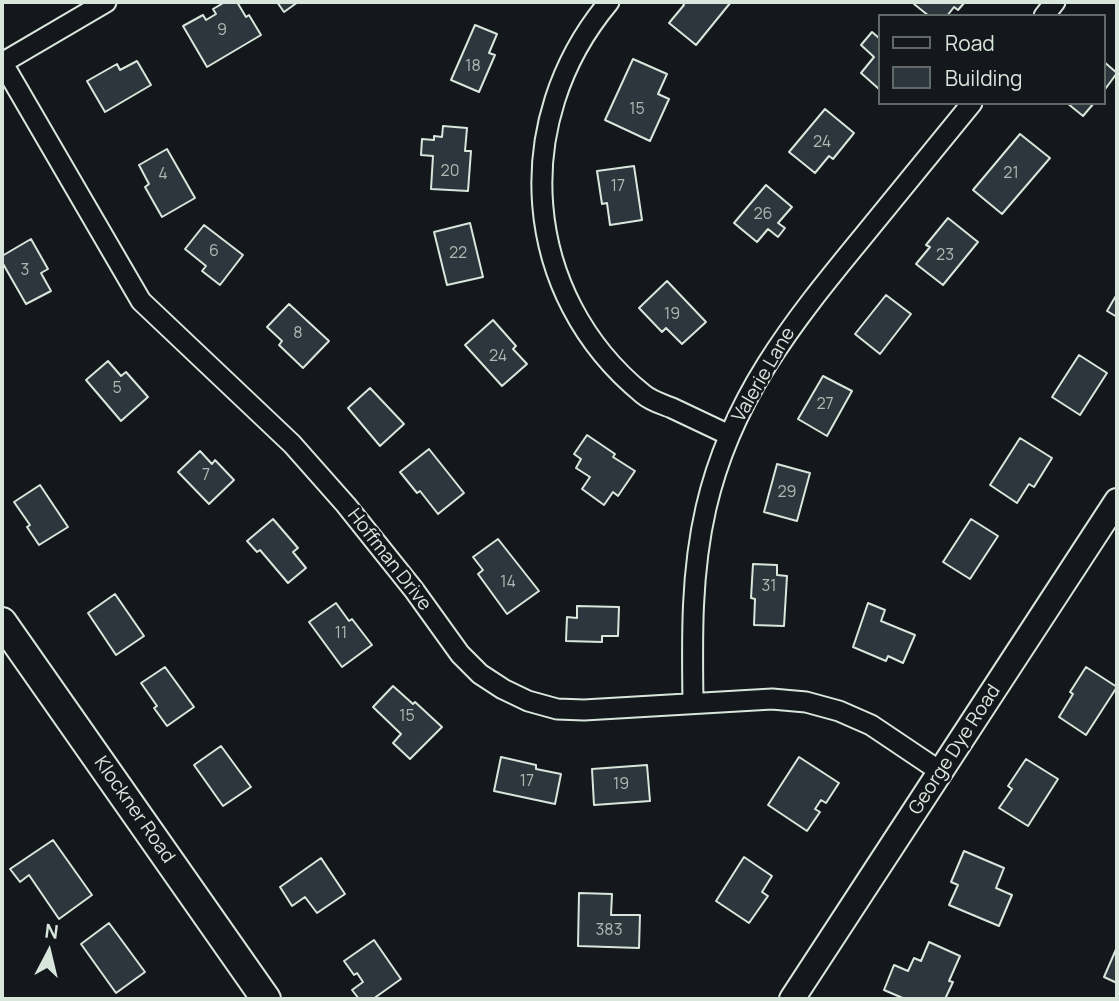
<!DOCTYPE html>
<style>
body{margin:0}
#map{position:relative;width:1119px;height:1001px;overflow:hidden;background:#14181c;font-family:Manrope,sans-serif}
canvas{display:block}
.frame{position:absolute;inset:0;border:4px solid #d8e6dc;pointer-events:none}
.legend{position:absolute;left:878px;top:14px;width:228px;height:91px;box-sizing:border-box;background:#14181c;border:2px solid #626a69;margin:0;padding:9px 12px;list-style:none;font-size:21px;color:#d8e6dc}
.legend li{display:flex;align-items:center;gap:14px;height:35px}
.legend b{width:35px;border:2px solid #626a69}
.north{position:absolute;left:14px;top:917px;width:70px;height:70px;-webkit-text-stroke:5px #14181c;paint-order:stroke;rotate:7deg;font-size:19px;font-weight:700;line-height:28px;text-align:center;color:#d8e6dc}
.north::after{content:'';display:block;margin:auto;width:24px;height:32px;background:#d8e6dc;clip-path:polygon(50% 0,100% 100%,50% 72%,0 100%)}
</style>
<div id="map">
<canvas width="1119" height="1001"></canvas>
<div class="frame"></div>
<ul class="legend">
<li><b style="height:9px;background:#14181c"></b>Road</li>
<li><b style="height:19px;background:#2c363c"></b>Building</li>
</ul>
<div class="north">N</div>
</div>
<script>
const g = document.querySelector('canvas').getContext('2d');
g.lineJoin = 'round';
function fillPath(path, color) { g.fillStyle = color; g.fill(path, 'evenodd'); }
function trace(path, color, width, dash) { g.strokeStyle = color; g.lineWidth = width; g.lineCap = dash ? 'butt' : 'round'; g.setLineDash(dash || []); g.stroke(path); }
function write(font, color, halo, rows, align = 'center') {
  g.font = font + ' Manrope,sans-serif'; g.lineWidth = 5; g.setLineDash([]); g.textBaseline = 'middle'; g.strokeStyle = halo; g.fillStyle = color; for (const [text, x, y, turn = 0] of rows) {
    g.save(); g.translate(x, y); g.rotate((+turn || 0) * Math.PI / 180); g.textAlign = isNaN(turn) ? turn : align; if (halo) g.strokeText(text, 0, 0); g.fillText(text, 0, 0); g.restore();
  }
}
const building = new Path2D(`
 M225,2h12l9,15 3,-2 12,20 -54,32 -24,-41 20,-11 3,5 10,-6 -3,-5z
 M277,2h21l-14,10z
 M682,2h49l-35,43 -27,-22 15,-18z
 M916,2h49l-7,8 -4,-3 -7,9h-18l-15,-12z
 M475,25l22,9 -8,19 6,2 -16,37 -28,-12z
 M872,32l7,6v51l-18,-16 13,-16 -13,-12z
 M633,59l34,15 -9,20 11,5 -19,42 -45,-21z
 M137,61l14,24 -46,27 -18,-31 30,-17 3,6z
 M1103,61l14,12 -14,19z
 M1067,103h27l-11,13z
 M825,109l29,24 -21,26 -4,-3 -14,17 -26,-21z
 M443,126l24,2 -2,23h6l-3,40 -37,-2 2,-33 -12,-1 1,-16 12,1v-4l8,1z
 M1020,134l30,24 -48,56 -29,-24z
 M167,149l28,49 -33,19 -17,-30 4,-3 -10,-19z
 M634,166l8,54 -32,5 -3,-22 -5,1 -5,-33z
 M766,185l26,22 -14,16 7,5 -7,9 -10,-8 -11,13 -23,-19z
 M948,218l30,24 -35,43 -27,-21 14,-17 -4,-2z
 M470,223l13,54 -36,8 -13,-53z
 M204,225l39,30 -23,30 -18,-14 4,-5 -21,-17z
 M31,239l17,30 -7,4 10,18 -25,13 -24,-42v-6z
 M667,281l39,41 -24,22 -16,-16 -4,4 -23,-24z
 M1117,294v23l-10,-6z
 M886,295l25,19 -31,40 -25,-20z
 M289,304l40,37 -26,27 -24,-23 3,-4 -15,-14z
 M493,320l23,26 -3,3 14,15 -25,22 -37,-41z
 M1079,355l28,18 -27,42 -28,-18z
 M108,361l13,15 5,-4 22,25 -27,24 -35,-41z
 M823,376l29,15 -25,45 -29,-17z
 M370,388l34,36 -24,22 -32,-38z
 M587,435l28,19 -2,3 22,14 -17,25 -5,-4 -9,13 -22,-16 8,-12 -14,-9 5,-9 -7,-5z
 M1020,438l32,20 -18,29 -5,-3 -12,19 -27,-18z
 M429,449l35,44 -26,21 -18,-23 -3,2 -17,-21z
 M200,451l12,13 3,-4 19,20 -25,24 -31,-32z
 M777,464l33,9 -13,48 -33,-9z
 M40,485l28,42 -29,18 -12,-18 3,-2 -16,-23z
 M273,519l25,29 -5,4 13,16 -18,15 -28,-33 -3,2 -10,-11z
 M971,519l27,17 -28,43 -27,-17z
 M498,539l41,52 -32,23 -29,-40 5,-4 -10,-13z
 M753,564l24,1v10l10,1 -3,50 -30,-1 1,-26 -4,-1z
 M115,594l29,42 -28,19 -28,-42z
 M336,603l13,18 3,-2 20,26 -30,22 -33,-45z
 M868,603l17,7 -4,11 34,14 -12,28 -15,-7 -2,5 -33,-14z
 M577,606l42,1 -1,29h-16v6l-36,-1 1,-24 10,1z
 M165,667l29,40 -27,19 -13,-18 3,-2 -16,-23z
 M1086,667l31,20 -31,48 -27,-18 14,-23 -3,-2z
 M393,686l20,18 2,-2 27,25 -32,32 -17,-16 8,-9 -28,-27z
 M221,746l30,41 -28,19 -29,-41z
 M501,757l35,8v4l25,5 -6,30 -61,-13z
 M799,757l40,26 -13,20 -5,-3 -6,9 5,3 -13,19 -39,-26z
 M1026,759l32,20 -30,47 -29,-18 13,-19 -4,-3z
 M647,765l3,36 -56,4 -2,-36z
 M53,840l39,55 -33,24 -30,-44 -9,7 -10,-13z
 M964,851l40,17 -8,20 16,7 -13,31 -50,-21 9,-20 -7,-3z
 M744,857l28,19 -10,16 6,4 -19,27 -33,-22z
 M321,858l24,36 -28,19 -12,-16 -13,9 -12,-19z
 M579,893l33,1 -1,21h29l-1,33 -61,-2z
 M109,923l36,49 -29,21 -35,-49z
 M374,940l27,39 -28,20h-14l-7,-9 11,-8 -6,-9 -3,2 -10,-14z
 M929,942l31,14 -11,25 4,1 -8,17h-40l-21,-9 10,-25 14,6 6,-13 7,3z
 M1117,947v36l-13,-6z`);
fillPath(building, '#2c363c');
trace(building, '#d8e6dc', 2);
const minor = new Path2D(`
 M609,2c-100,119 -88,293 34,392 8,7 19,10 29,14 19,9 38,18 57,27
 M1044,16l11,-14
 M2,62l139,239 151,143 54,61 68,85 46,64 20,20 23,15 25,12 29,8 27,1 188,-11 34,3 33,9 32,14 70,47
 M2,63l104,-61
 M693,703c-1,-66 -2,-130 13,-195 25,-109 86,-185 155,-269 37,-45 74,-90 111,-136`);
const tertiary = new Path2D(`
 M792,999l325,-498`);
const secondary = new Path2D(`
 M2,622l264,377`);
trace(minor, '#d8e6dc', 23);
trace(tertiary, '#d8e6dc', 28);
trace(secondary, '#d8e6dc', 32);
trace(minor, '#14181c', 19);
trace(tertiary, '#14181c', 24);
trace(secondary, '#14181c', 28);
write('16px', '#adbab4', null, [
 ["9",222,31],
 ["18",473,67],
 ["15",637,110],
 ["24",822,143],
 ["20",450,172],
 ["21",1011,174],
 ["4",163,175],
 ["17",618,187],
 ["26",763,215],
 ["6",214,252],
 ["22",458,254],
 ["23",945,256],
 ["3",25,271],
 ["19",672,315],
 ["8",298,334],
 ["24",498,357],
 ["5",117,389],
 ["27",825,405],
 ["7",206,476],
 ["29",787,493],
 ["14",508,583],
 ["31",769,587],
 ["11",341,634],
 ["15",407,717],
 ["17",527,782],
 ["19",621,785],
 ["383",609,931]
]);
write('19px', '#d8e6dc', '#14181c', [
 ["Valerie Lane",764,375,-60],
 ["Hoffman Drive",389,560,52],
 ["George Dye Road",955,750,-57],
 ["Klockner Road",134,810,55]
]);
</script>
